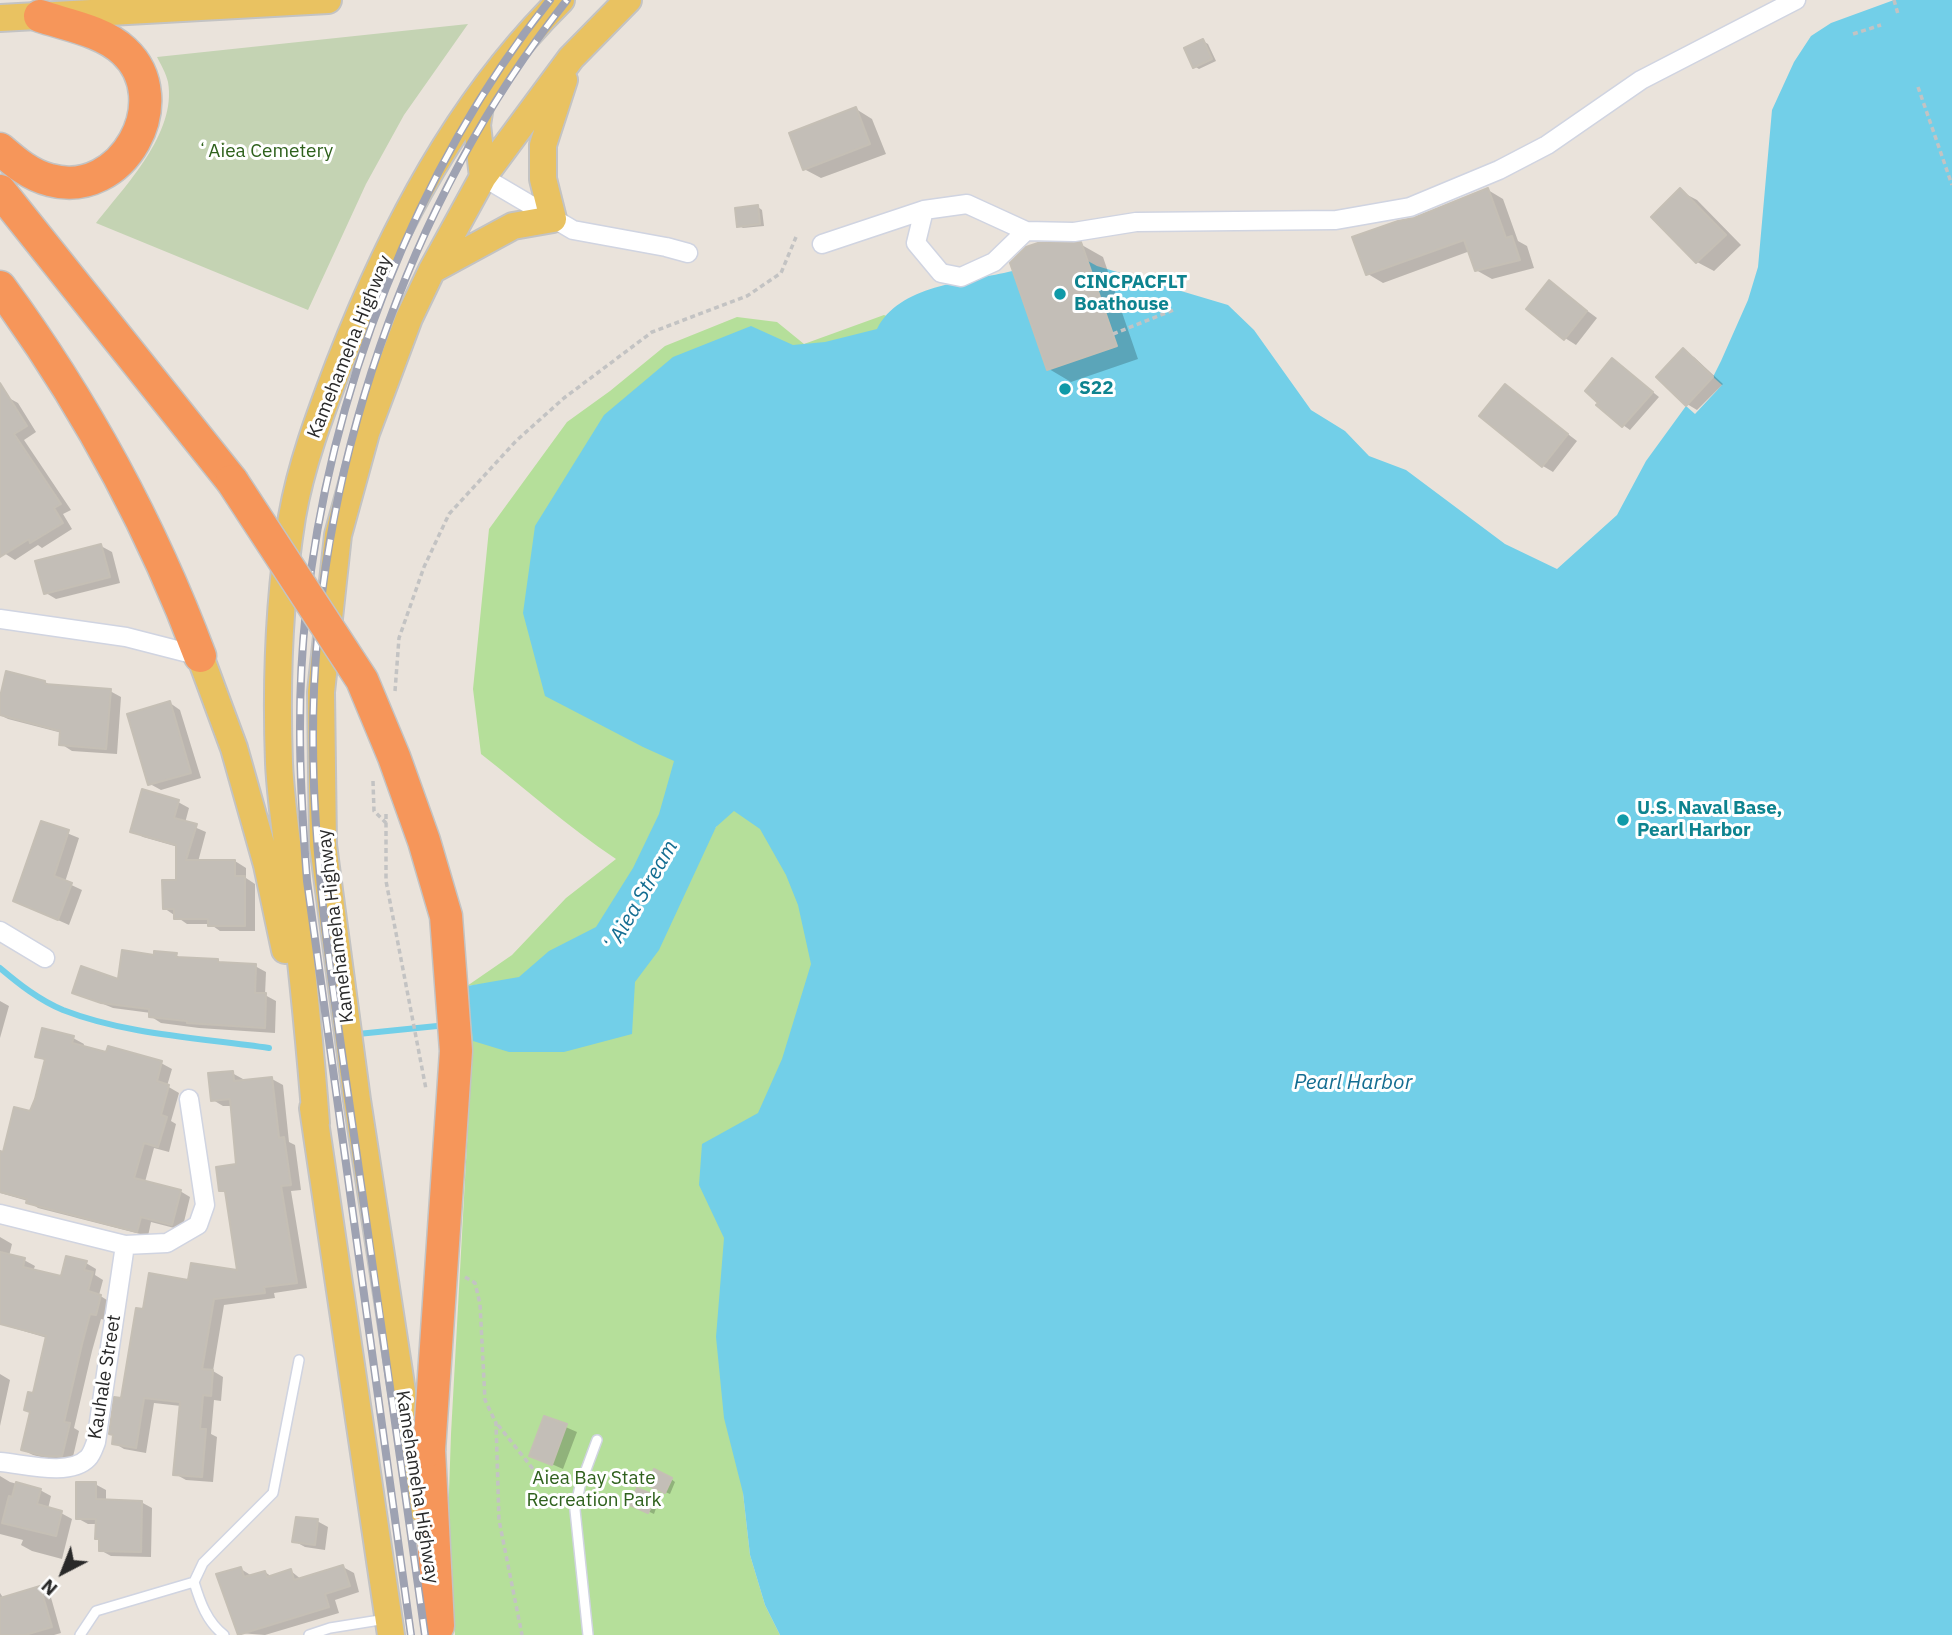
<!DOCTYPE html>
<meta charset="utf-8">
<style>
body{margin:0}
#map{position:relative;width:1952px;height:1635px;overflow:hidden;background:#eae3db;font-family:"IBM Plex Sans",sans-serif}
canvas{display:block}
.north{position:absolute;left:28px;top:1537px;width:70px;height:70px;-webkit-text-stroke:5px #fff;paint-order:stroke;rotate:222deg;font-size:19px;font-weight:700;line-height:28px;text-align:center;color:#292929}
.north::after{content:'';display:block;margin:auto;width:24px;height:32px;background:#292929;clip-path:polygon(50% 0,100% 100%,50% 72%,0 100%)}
</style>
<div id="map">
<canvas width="1952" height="1635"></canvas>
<div class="north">N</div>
</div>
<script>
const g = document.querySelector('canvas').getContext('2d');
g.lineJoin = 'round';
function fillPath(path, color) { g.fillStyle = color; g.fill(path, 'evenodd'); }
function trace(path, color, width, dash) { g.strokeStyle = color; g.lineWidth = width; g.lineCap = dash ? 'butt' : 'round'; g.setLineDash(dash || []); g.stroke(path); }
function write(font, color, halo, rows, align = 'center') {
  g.font = font + ' "IBM Plex Sans",sans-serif'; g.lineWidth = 6; g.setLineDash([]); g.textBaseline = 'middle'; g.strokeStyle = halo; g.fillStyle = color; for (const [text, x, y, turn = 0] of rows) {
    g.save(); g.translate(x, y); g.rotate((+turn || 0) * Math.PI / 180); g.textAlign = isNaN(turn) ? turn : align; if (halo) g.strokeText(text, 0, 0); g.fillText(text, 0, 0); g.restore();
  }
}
fillPath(new Path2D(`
 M884,315l16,6 -214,408 -8,71 -104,172 -107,14 45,-31 54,-57 50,-39c-48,-32 -90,-70 -135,-105l-8,-65 16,-160 78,-107 43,-31 55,-45 72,-29 40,5 27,22z
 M745,779l77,169 -75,335 -4,210 7,62 15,50 15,30h-325l-8,-84 4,-117 19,-345 -12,-91h16l67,40 175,-211z`), '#b5df9a');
fillPath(new Path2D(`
 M468,24l-64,91 -38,69 -58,126 -212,-87c29,-37 81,-90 72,-141 -2,-9 -7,-17 -11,-25z`), '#c4d3b3');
fillPath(new Path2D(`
 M1894,0h58v1635h-1172l-15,-30 -15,-50 -7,-62 -19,-75 -8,-81 8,-99 -25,-53 3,-41 56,-31 24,-54 29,-95 -13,-59 -12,-30 -26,-46 -26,-18 -18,16 -57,123 -24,32 -3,52 -68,18h-55l-36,-11 -6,-55 52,-9 30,-26 47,-24 37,-59 26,-54 15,-53 -31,-14 -98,-51 -22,-83 12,-87 69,-111 69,-58 78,-31 42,19 32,-3 52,-13c22,-44 88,-47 131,-57 23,-5 46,-11 69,-17l20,11 131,39 26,25 57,80 34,21 24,25 37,14 99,74 52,25 60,-54 29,-54 40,-55 27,-29 8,-16 27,-61 10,-33 14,-157 22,-48 17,-26 20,-13z`), '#72cfe8');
fillPath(new Path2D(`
 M1713,377l9,8 -27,29 -9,-8z`), '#eae3db');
fillPath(new Path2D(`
 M1203,41l5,3 8,17 -17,8 -5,-3z
 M856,109l16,10 14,35 -65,24 -17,-9z
 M1488,190l15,9 15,42 9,5 7,22 -42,11 -16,-9 -6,-19 -87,32 -15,-9 47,-55z
 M1680,191l17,9 44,45 -27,26 -17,-9 -44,-45z
 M758,207l4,3 2,16 -21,2 -5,-3z
 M1080,244l23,13 35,102 -67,23 -22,-13z
 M1550,283l47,35 -21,27 -11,-7z
 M1683,351l11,6 29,27 -26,26 -10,-6z
 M1613,360l46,37 -29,33 -7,-5z
 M1505,386l72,55 -24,31 -10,-6z
 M7,397l11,6 18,29 -12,8 47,70 -8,4 9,15 -30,19 -4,-3 -23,15 -11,-7 -4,-5v-147z
 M101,546l11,6 8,31 -64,16 -10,-6z
 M45,682l7,4 58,5 11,6 -4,57 -45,-3 -11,-7 1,-11 -54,-14 -8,-4v-11z
 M170,703l10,7 21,68 -40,12 -11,-6z
 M178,802l11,6 -4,15 21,9 -8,30 37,-1 11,7v10l9,6v47h-35l-10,-7h-23l-23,-16 13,-26 1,-35 -35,-10 -11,-6z
 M42,823l37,15 -14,44 17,8 -13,35 -54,-24z
 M176,955l8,5 34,1 7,3 30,2 11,6 -1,23 11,6 -1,32 -76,-5 -38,-5 -11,-7 1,-3 -38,-5 -39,-16 45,-11 36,-24z
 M0,1001l9,5 -9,32z
 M73,1038l11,6 -1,4 78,15 11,6 -5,17 12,7 -8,28 5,3 -7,28 -15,-4 -9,34 35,9 10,6 -8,33 -31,-8 -3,14 -110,-28 -10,-7 -28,-8v-27l31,-53 15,-52 -9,-5z
 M232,1073l11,6v3l29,-3 11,6 6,57 6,3 6,45 -10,1 16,97 -33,5 1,5 -51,7 -11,66 10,6 -2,24 -7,-1 -3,34 6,3 -4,45 -27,-2 -11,-6 6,-68 -27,-3 -8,50 -22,-4 -10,-6 30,-132 46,-29 49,-10 -12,-78 -6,-4 17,-24 -5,-60h-10l-10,-6z
 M0,1237l12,7 -3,12 15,4 11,6 -2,5 29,8 24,-16 10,6 -1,6 8,5 -4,15 11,7 -4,18 -5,-1 -9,32 -18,77 5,3 -7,30h-15l-24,-6 -10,-5 24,-112 -47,-14z
 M0,1374l10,6 -10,46z
 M545,1418l32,14 -14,37 -32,-14z
 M0,1476l10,6 30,8 11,6 -3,13 13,4 11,6 -10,40 -30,-8 -11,-6 2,-5 -23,-6z
 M671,1479l4,3 -5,12 -17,-7z
 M95,1484l11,6v11l35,1 11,6 -1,49 -40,-1 -11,-6 -3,-26h-9l-11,-6z
 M655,1497l4,3 -5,14 -17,-8z
 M317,1521l11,6 -3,23 -20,-3 -11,-6z
 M343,1567l11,6 5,19 -24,8 4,13 -74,22 -26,-2 2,-64 11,7 13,-4 7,5 19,-6 11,9z
 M40,1588l10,6 11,39 -7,2h-54v-42l4,6z`), '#0003');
trace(new Path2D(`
 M0,968c19,16 39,32 63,42 64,25 139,28 206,38
 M358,1034l89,-9`), '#72cfe8', 6);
const building = new Path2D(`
 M1203,39l9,20 -19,9 -9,-20z
 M856,107l14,37 -67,26 -14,-37z
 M1488,188l18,50 6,-2 8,24 -45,11 -11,-31 -98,35 -14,-38 46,-16 16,-3z
 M1680,188l46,47 -30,28 -45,-46z
 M758,205l2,19 -23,3 -2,-19z
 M1081,242l36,104 -70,24 -37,-107 16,-16 12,-4z
 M1549,280l38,31 -23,29 -38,-31z
 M1683,348l30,29 -27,29 -30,-29z
 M1612,358l41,34 -31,35 -26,-22 2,-2 -13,-12z
 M0,383l27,43 -13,8 47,70 -7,4 9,15 -33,20 -1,-4 -29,18z
 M1505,384l63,50 -26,33 -63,-51z
 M101,544l9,33 -66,17 -9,-33z
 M6,671l39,10v3l66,5 -5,60 -47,-4 1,-14 -60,-16v-18z
 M170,701l21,72 -43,12 -21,-71z
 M142,789l37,11 -5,18 23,6 -11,36h49v16h10v50h-37v-7h-34v-10h-11l-1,-29h14v-35l-46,-13z
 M41,821l28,9 -15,46 18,7 -14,37 -45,-19z
 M122,950l32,5v-4l23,2 -1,4 42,2v3l38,2 -1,29h11l-1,35 -78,-5v-2l-38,-4v-8l-48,-6 -29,-10 9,-27 37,13z
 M42,1028l32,8 -2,7 34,9 2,-6 54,15 -5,20 12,4 -8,30 6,2 -9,30 -14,-4 -10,35 47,12 -9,35 -31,-8 -4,15 -111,-29 1,-4 -27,-7v-41l3,1 11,-45 16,4 5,-12 10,-40 -10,-2z
 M233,1071l1,10 38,-4 7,61 5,-1 7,48 -10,1 16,97 -33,4 1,6 -51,6 -12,70 11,1 -2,26 -8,-1 -3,34h6l-4,48 -29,-2 7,-73 -36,-4 -8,50 -24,-4 1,-9 -4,-1 5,-37 7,1 15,-90 7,1 6,-36 39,7 3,-17 46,7 -12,-79h-6l-3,-24 20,-3 -6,-65 -19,2 -3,-28z
 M0,1252l25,6 -2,9 38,9 5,-20 21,5 -3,9 9,2 -5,19 13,4 -5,20 -6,-1 -8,30 -18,78 6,1 -8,33h-17l-24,-6 9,-38 -6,-2 4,-18 5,1 13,-57 -46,-12z
 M544,1416l23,8 -15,41 -23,-9z
 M654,1469l18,9 -7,15 -18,-8z
 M16,1482l25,7 -4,15 25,7 -6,25 -54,-13 7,-27 3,1z
 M76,1482h20v17l46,2 -1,51 -42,-1v-12h-4l1,-20h-20z
 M637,1488l19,8 -8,17 -18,-8z
 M296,1517l22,2 -3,26 -23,-3z
 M343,1565l7,21 -25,8 4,13 -91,28 -22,-61 25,-7 3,10 21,-6 2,6 24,-8 3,11z
 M40,1586l12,41 -27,8h-25v-37z`);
fillPath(building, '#c3beb7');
trace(building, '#c5bfb5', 2);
const lane = new Path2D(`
 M80,1635l16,-24 98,-29
 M224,1635c-17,-13 -24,-33 -30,-53l9,-19 70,-70 26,-133
 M309,1635l21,-7 56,-9
 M588,1635l-13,-125 5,-24 17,-46`);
const street = new Path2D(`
 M483,177l90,53 93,17 22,6
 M924,210l-8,33 25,30 20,4 33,-15 32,-31
 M822,244l102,-34 43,-6 59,27 48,1 62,-10 200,-2 74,-13 89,-37 48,-25 94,-65 155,-80
 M0,619l126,18 74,19
 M0,931l45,27
 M0,1214l125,31 42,-2 31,-18 7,-20 -16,-106
 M0,1462c24,2 70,15 88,-4 4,-4 6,-11 8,-16l29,-197`);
const primary = new Path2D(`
 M0,18l328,-18
 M481,99l-4,26 6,52
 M432,270l81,-44 40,-7 -10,-40v-34l21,-65
 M200,656l34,92 33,117 18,85
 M313,1108l78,527
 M316,1123c-6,-78 -14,-156 -23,-234 -5,-42 -12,-84 -14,-126 -3,-81 0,-165 13,-246 9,-53 29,-105 48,-155 52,-133 119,-261 221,-362
 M420,1508l-63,-408 -34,-255 -2,-153 17,-157 28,-102 43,-115 23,-48 51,-93 88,-119 57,-58`);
const highway = new Path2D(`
 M0,149c15,13 30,26 50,31 73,20 127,-80 74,-129 -21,-20 -57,-26 -84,-35
 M0,191l232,290
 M0,287c82,112 151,238 200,369
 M429,1450l9,176`);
trace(lane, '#d0d4e1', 12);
trace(street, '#d0d4e1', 21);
trace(primary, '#c3c3c3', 30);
trace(highway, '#c3c3c3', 35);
trace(new Path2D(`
 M1894,0l4,14
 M1853,34l28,-9
 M1918,87l34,98
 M1113,334l63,-25
 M395,691l4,-53 25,-71 25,-53 67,-73 48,-43 88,-66 95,-36 34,-23 15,-36
 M373,781l1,30 12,12
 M386,814v67l40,208
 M465,1277l10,6 5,21 5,96 11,23 3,97 23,115
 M498,1425l39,49 30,8`), '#c3c3c3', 3.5, [5, 3.5]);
trace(lane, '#fff', 9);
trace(street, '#fff', 18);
trace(primary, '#e9c261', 26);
trace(highway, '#f6965a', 32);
const rail = new Path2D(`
 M411,1635l-104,-754c-7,-90 -11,-180 -1,-270 23,-215 108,-441 244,-611
 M425,1635c-22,-155 -43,-310 -66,-465 -20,-143 -46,-288 -46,-433 0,-259 93,-534 254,-737`);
trace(rail, '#9ea2b2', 8);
trace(rail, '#fff', 5, [16]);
const highwayBridge = new Path2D(`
 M232,481l130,199 32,77 30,84 22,75 10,135 -27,399`);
trace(highwayBridge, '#c3c3c3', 35, []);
trace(highwayBridge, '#f6965a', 32);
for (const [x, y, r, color] of [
 [1060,294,7,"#0f9aa8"],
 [1065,389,7,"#0f9aa8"],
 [1623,820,7,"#0f9aa8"]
]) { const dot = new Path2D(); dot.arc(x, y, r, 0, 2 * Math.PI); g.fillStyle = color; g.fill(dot); trace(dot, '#fff', 2.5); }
write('19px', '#2f611d', '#fff', [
 ["ʻAiea Cemetery",265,152],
 ["Aiea Bay State",594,1479],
 ["Recreation Park",594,1501]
]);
write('bold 19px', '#0d838f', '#fff', [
 ["CINCPACFLT",1074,283],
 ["Boathouse",1074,305],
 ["S22",1079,389],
 ["U.S. Naval Base,",1637,809],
 ["Pearl Harbor",1637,831]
], 'left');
write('19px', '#292929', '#fff', [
 ["Kamehameha Highway",350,347,-68],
 ["Kamehameha Highway",336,926,-97],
 ["Kauhale Street",105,1377,-81],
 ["Kamehameha Highway",417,1487,81]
]);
write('italic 21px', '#146d91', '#fff', [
 ["ʻAiea Stream",641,897,-60],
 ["Pearl Harbor",1353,1083]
]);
</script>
